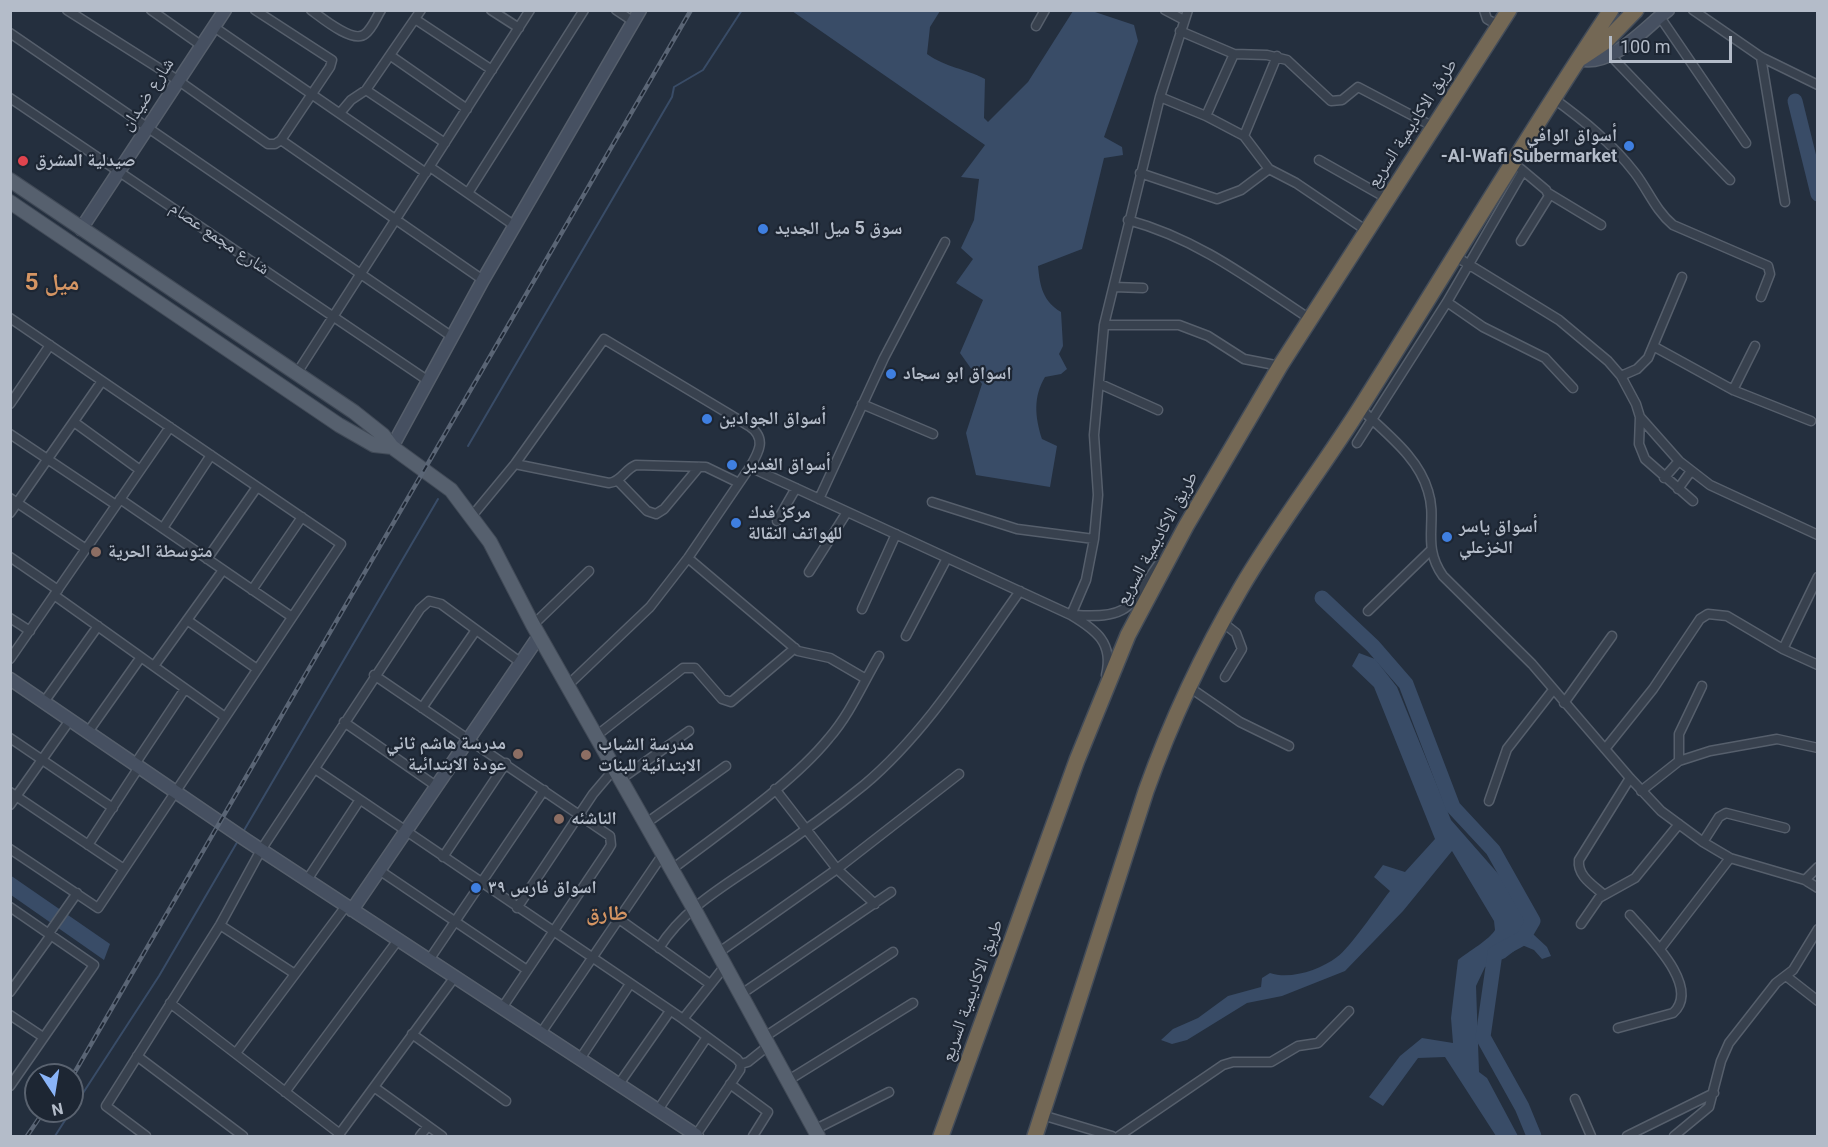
<!DOCTYPE html>
<meta charset="utf-8">
<style>
body{margin:0}
#map{position:relative;width:1828px;height:1147px;overflow:hidden;background:#242f3e;font-family:Roboto,sans-serif}
canvas{display:block}
.frame{position:absolute;inset:0;border:12px solid #b4bcc9;pointer-events:none}
.north{position:absolute;left:24px;top:1063px;width:60px;height:60px;box-sizing:border-box;background:#1d2633;border:2px solid #59626f;border-radius:50%;rotate:168deg;font-size:16px;font-weight:700;line-height:24px;text-align:center;color:#b4bcc9}
.north::after{content:'';display:block;margin:auto;width:21px;height:27px;background:#8ab4f8;clip-path:polygon(50% 0,100% 100%,50% 72%,0 100%)}
.scale{position:absolute;left:1609px;top:36px;width:123px;height:27px;box-sizing:border-box;border:3px solid #b4bcc9;border-top:0;padding-left:8px;font-size:18px;line-height:21px;white-space:nowrap;color:#b4bcc9;-webkit-text-stroke:4px #1d2633;paint-order:stroke}
</style>
<div id="map">
<canvas width="1828" height="1147"></canvas>
<div class="frame"></div>
<div class="north">N</div>
<div class="scale">100 m</div>
</div>
<script>
const g = document.querySelector('canvas').getContext('2d');
g.lineJoin = 'round';
function fillPath(path, color) { g.fillStyle = color; g.fill(path, 'evenodd'); }
function trace(path, color, width, dash) { g.strokeStyle = color; g.lineWidth = width; g.lineCap = dash ? 'butt' : 'round'; g.setLineDash(dash || []); g.stroke(path); }
function write(font, color, halo, rows, align = 'center') {
  g.font = font + ' Roboto,"Noto Naskh Arabic",sans-serif'; g.lineWidth = 4.5; g.setLineDash([]); g.textBaseline = 'middle'; g.strokeStyle = halo; g.fillStyle = color; for (const [text, x, y, turn = 0] of rows) {
    g.save(); g.translate(x, y); g.rotate((+turn || 0) * Math.PI / 180); g.textAlign = isNaN(turn) ? turn : align; if (halo) g.strokeText(text, 0, 0); g.fillText(text, 0, 0); g.restore();
  }
}
fillPath(new Path2D(`
 M792,11h148l-10,16 -3,27c20,14 37,14 58,25l-1,39 4,4 40,-40 45,-71h19l42,14 4,16 -34,96 18,10 1,8 -19,3 -22,91 -44,17c2,21 5,35 23,46l2,34 -4,8 8,15 -6,5 -16,3c-12,20 -10,40 -3,62l15,7 -7,41 -74,-12 -10,-42 16,-49 -22,-31 23,-53 -27,-17 17,-24 -12,-11 13,-28 5,-41 -18,-2 24,-32z
 M1359,653l16,6 22,28 54,133 50,57 32,57 14,13 4,9 -9,3 -8,-9 -12,-5 -17,13 -20,9 -9,19 3,86 8,6 31,58h-22l-51,-79 -27,1 -35,48 -14,-9 31,-41 22,-18 31,5 -2,-25 7,-58c11,-9 31,-20 37,-30l-1,-9 -42,-70 -49,60 -58,60 -63,25 -35,7 -60,37 -15,4 -11,-4 12,-11 25,-11 30,-22 33,-9 1,-9 8,-5c20,7 50,-3 67,-16 13,-9 41,-51 53,-66l-16,-14 9,-12 22,7 30,-33 -61,-152 -22,-21z
 M10,875l100,69 -6,16 -93,-65z`), '#394c67');
trace(new Path2D(`
 M468,446l204,-349 2,-10 29,-17 39,-60
 M243,832l195,-333
 M72,1110l87,-134 80,-137
 M55,1136l16,-25`), '#394c67', 2);
trace(new Path2D(`
 M1795,101l23,93
 M1322,598l51,48 33,38 47,123 40,43 40,71 -10,17 -28,15 -12,84 39,70 12,29`), '#394c67', 15);
const street = new Path2D(`
 M67,10l112,71 89,63h7l6,-4 49,-73 2,-7 -77,-50
 M151,10l51,36
 M311,10c11,8 42,34 54,24 7,-5 11,-16 16,-24
 M491,10l28,18
 M616,10l18,12
 M1165,10l19,10
 M1484,10l3,9 12,7
 M1693,10l68,47 57,28
 M1660,17l86,126
 M415,19l77,51
 M1036,26l9,-16
 M214,27l212,146
 M1180,31l54,23 33,1 20,5 44,41 11,-1 16,-13 76,40
 M10,33l441,303
 M1610,55l120,125
 M391,56l76,53
 M1761,57l24,145
 M366,90l79,53
 M1160,97l46,19 38,20 25,33 27,14 71,48
 M10,98l417,282
 M1553,98c30,22 59,45 82,75 13,17 21,38 38,52l95,41 2,8 -9,23
 M340,113l11,-13 15,-10 55,-80
 M1206,116l28,-62
 M1244,136l33,-80
 M281,140l202,140
 M1319,160l69,39
 M430,167l85,59
 M1521,169l25,21 3,6 -28,45
 M1140,173l77,26 24,-9 28,-21
 M468,193l116,-183
 M1548,193l53,32
 M1128,220c70,19 123,60 182,99
 M1455,256l104,64 49,41 13,15 15,28 4,13 -1,27 6,15 48,42
 M1114,287l29,1
 M1447,302l36,25 62,31 28,30
 M10,318l331,226 -243,364 -88,-59
 M1104,325h75l29,11 36,23 36,7
 M1653,346l80,44 78,31
 M297,373l233,-363
 M1621,376l16,-7 11,-11 34,-81
 M1100,384l58,26
 M1733,390l22,-44
 M10,404l40,-59
 M862,404l71,30
 M1360,408c25,25 58,48 68,83 10,31 -7,54 15,85l89,88 98,114 31,33 42,31 27,16 75,22 13,8
 M1640,417l39,44 31,24 108,50
 M74,422l66,48
 M10,434l106,71
 M1357,443l90,-141 76,-131
 M515,464l94,19c12,-1 16,-14 27,-18l70,2 33,16
 M750,467l321,148c25,15 43,28 35,60
 M1664,478l15,-17
 M618,481l29,30 9,3 8,-5 35,-42
 M1678,489l13,-18
 M10,498l76,51
 M120,499l172,118
 M819,499l65,-141 61,-116
 M932,502l85,27 77,10
 M10,513l92,-132
 M472,516l43,-52 89,-125 145,87c18,12 10,26 1,41l-62,91 -38,49 -83,79
 M777,521l19,-33
 M163,528l48,-73
 M10,557l48,33
 M688,558l110,93 32,7 36,21
 M207,559l50,-72
 M809,572l38,-60
 M252,590l50,-73
 M54,595l171,122
 M862,609l34,-75
 M1368,611l62,-60
 M1071,615l15,-35 8,-41 4,-44 -4,-60 10,-110 56,-228 28,-87
 M1075,615c55,4 54,-8 83,-50
 M10,618l20,13
 M187,620l70,49
 M1222,622l14,11 6,16 -17,28
 M533,625l56,-54
 M906,636l41,-78
 M1783,649l35,-72
 M10,659l160,-232
 M154,666l69,-96
 M374,675l236,161 1,9 -3,5 -106,158
 M1189,687l51,35 49,24
 M44,702l54,-76
 M1564,703l48,-67
 M422,708l54,-78
 M344,722l92,64
 M88,732l53,-75
 M596,736l87,-68h12l27,31 9,3 64,-54
 M10,738l103,70
 M1605,749l48,-60 47,-70 8,-5 19,2 56,33 35,16
 M1679,761v-27l23,-48
 M135,764l50,-75
 M315,769l368,250 54,40 4,5 -1,6 -44,65 3,1
 M621,779l68,-48
 M775,789l62,80 38,35
 M1641,791l38,-30 31,-10 67,-12 41,9
 M10,792l114,77
 M1489,801l18,-52 46,-59
 M10,805l60,-85
 M645,824l81,-58
 M1703,842l16,-25 7,-4 59,15
 M88,845l51,-78
 M443,857l63,-94
 M379,870l148,100
 M671,870c49,-38 120,-85 158,-132 21,-24 34,-55 50,-82
 M307,880l52,-79
 M1805,880l13,-13
 M1604,895c-11,-10 -27,-19 -25,-35l51,-82
 M10,907l84,58 -84,121
 M517,908l76,-114 22,-26
 M619,919l91,65
 M1581,924l18,-26 36,-20 44,-54
 M220,925l75,49
 M49,933l28,-40
 M659,948c26,-41 67,-63 106,-90 34,-23 67,-47 99,-73 63,-53 108,-127 156,-194
 M1660,949l70,-91
 M718,953l119,-84 122,-95
 M429,960l115,-170
 M1786,976l32,25
 M10,992l41,-57
 M740,995l151,-103
 M170,1003l170,131
 M10,1015l33,22
 M683,1019l42,-53
 M1618,1028l55,-15c29,-26 -25,-77 -43,-98
 M541,1033l122,-179
 M412,1034l94,67
 M763,1038l130,-86
 M236,1053l110,-147
 M137,1056l106,80
 M580,1059l50,-75
 M741,1064l7,-2 20,-16
 M787,1081l126,-78
 M619,1084l51,-73
 M730,1084l38,28 -15,24
 M374,1087l68,49
 M285,1092l113,-152
 M1575,1099l16,37
 M658,1110l49,-73
 M1042,1115l70,21
 M814,1130l75,-38
 M146,1136l-40,-30 114,-181 41,-75 159,-241 9,-8 12,3 79,58
 M338,1136l116,-158
 M420,1136l8,-10
 M1119,1136l104,-71 10,-3h38l27,-16 20,-3 31,-32
 M1627,1136l87,-43
 M1674,1136l35,-29 12,-46 8,-18 47,-60 17,-13 25,-41`);
const secondary = new Path2D(`
 M1578,59c34,9 65,-30 90,-49
 M81,229l144,-219
 M392,447l91,-167 157,-270
 M10,679l236,161 450,295
 M352,910l187,-274`);
const primary = new Path2D(`
 M10,180l344,232 29,23 9,12 59,43 39,52 43,83 160,282 125,229
 M10,202l329,223 35,20 18,2`);
const highway = new Path2D(`
 M1581,58l24,-16 31,-32
 M941,1136l136,-376 51,-125 58,-109 94,-160 229,-356
 M1035,1136l111,-345c25,-70 57,-138 95,-203 37,-63 82,-121 121,-183 83,-131 162,-265 249,-395`);
trace(street, '#565f6c', 11);
trace(secondary, '#565f6c', 15);
trace(primary, '#414a57', 16);
trace(highway, '#434c59', 18);
trace(street, '#38414e', 8);
trace(secondary, '#465061', 12);
trace(primary, '#56606e', 14);
trace(highway, '#746855', 15);
const rail = new Path2D(`
 M72,1077l619,-1067
 M27,1136l17,-25`);
trace(rail, '#5a6575', 4.5);
trace(rail, '#1d2633', 2, [7]);
for (const [x, y, r, color] of [
 [1629,146,6,"#3f7fe0"],
 [23,161,6,"#e0444e"],
 [763,229,6,"#3f7fe0"],
 [891,374,6,"#3f7fe0"],
 [707,419,6,"#3f7fe0"],
 [732,465,6,"#3f7fe0"],
 [736,523,6,"#3f7fe0"],
 [1447,537,6,"#3f7fe0"],
 [96,552,6,"#8d6e63"],
 [518,754,6,"#8d6e63"],
 [586,755,6,"#8d6e63"],
 [559,819,6,"#8d6e63"],
 [476,888,6,"#3f7fe0"]
]) { const dot = new Path2D(); dot.arc(x, y, r, 0, 2 * Math.PI); g.fillStyle = color; g.fill(dot); trace(dot, '#1d2633', 2); }
write('18px', '#b4bcc9', '#1d2633', [
 ["شارع ضيدان",148,95,-57],
 ["طريق الاكاديمية السريع",1413,124,-57],
 ["شارع مجمع عصام",219,239,34],
 ["طريق الاكاديمية السريع",1158,539,-61],
 ["طريق الاكاديمية السريع",973,991,-70]
]);
write('bold 18px', '#b4bcc9', '#1d2633', [
 ["أسواق الوافي",1617,136,"right"],
 ["-Al-Wafi Subermarket",1617,157,"right"],
 ["صيدلية المشرق",35,161],
 ["سوق 5 ميل الجديد",775,229],
 ["اسواق ابو سجاد",903,374],
 ["أسواق الجوادين",719,419],
 ["أسواق الغدير",744,465],
 ["مركز فدك",748,513],
 ["للهواتف النقالة",748,534],
 ["أسواق ياسر",1459,527],
 ["الخزعلي",1459,548],
 ["متوسطة الحرية",108,552],
 ["مدرسة هاشم ثاني",506,744,"right"],
 ["عودة الابتدائية",506,765,"right"],
 ["مدرسة الشباب",598,745],
 ["الابتدائية للبنات",598,766],
 ["الناشئه",571,819],
 ["اسواق فارس ٣٩",488,888]
], 'left');
write('bold 21px', '#d59563', '#1d2633', [
 ["طارق",607,915]
]);
write('bold 24px', '#d59563', '#1d2633', [
 ["5 ميل",52,284]
]);
</script>
